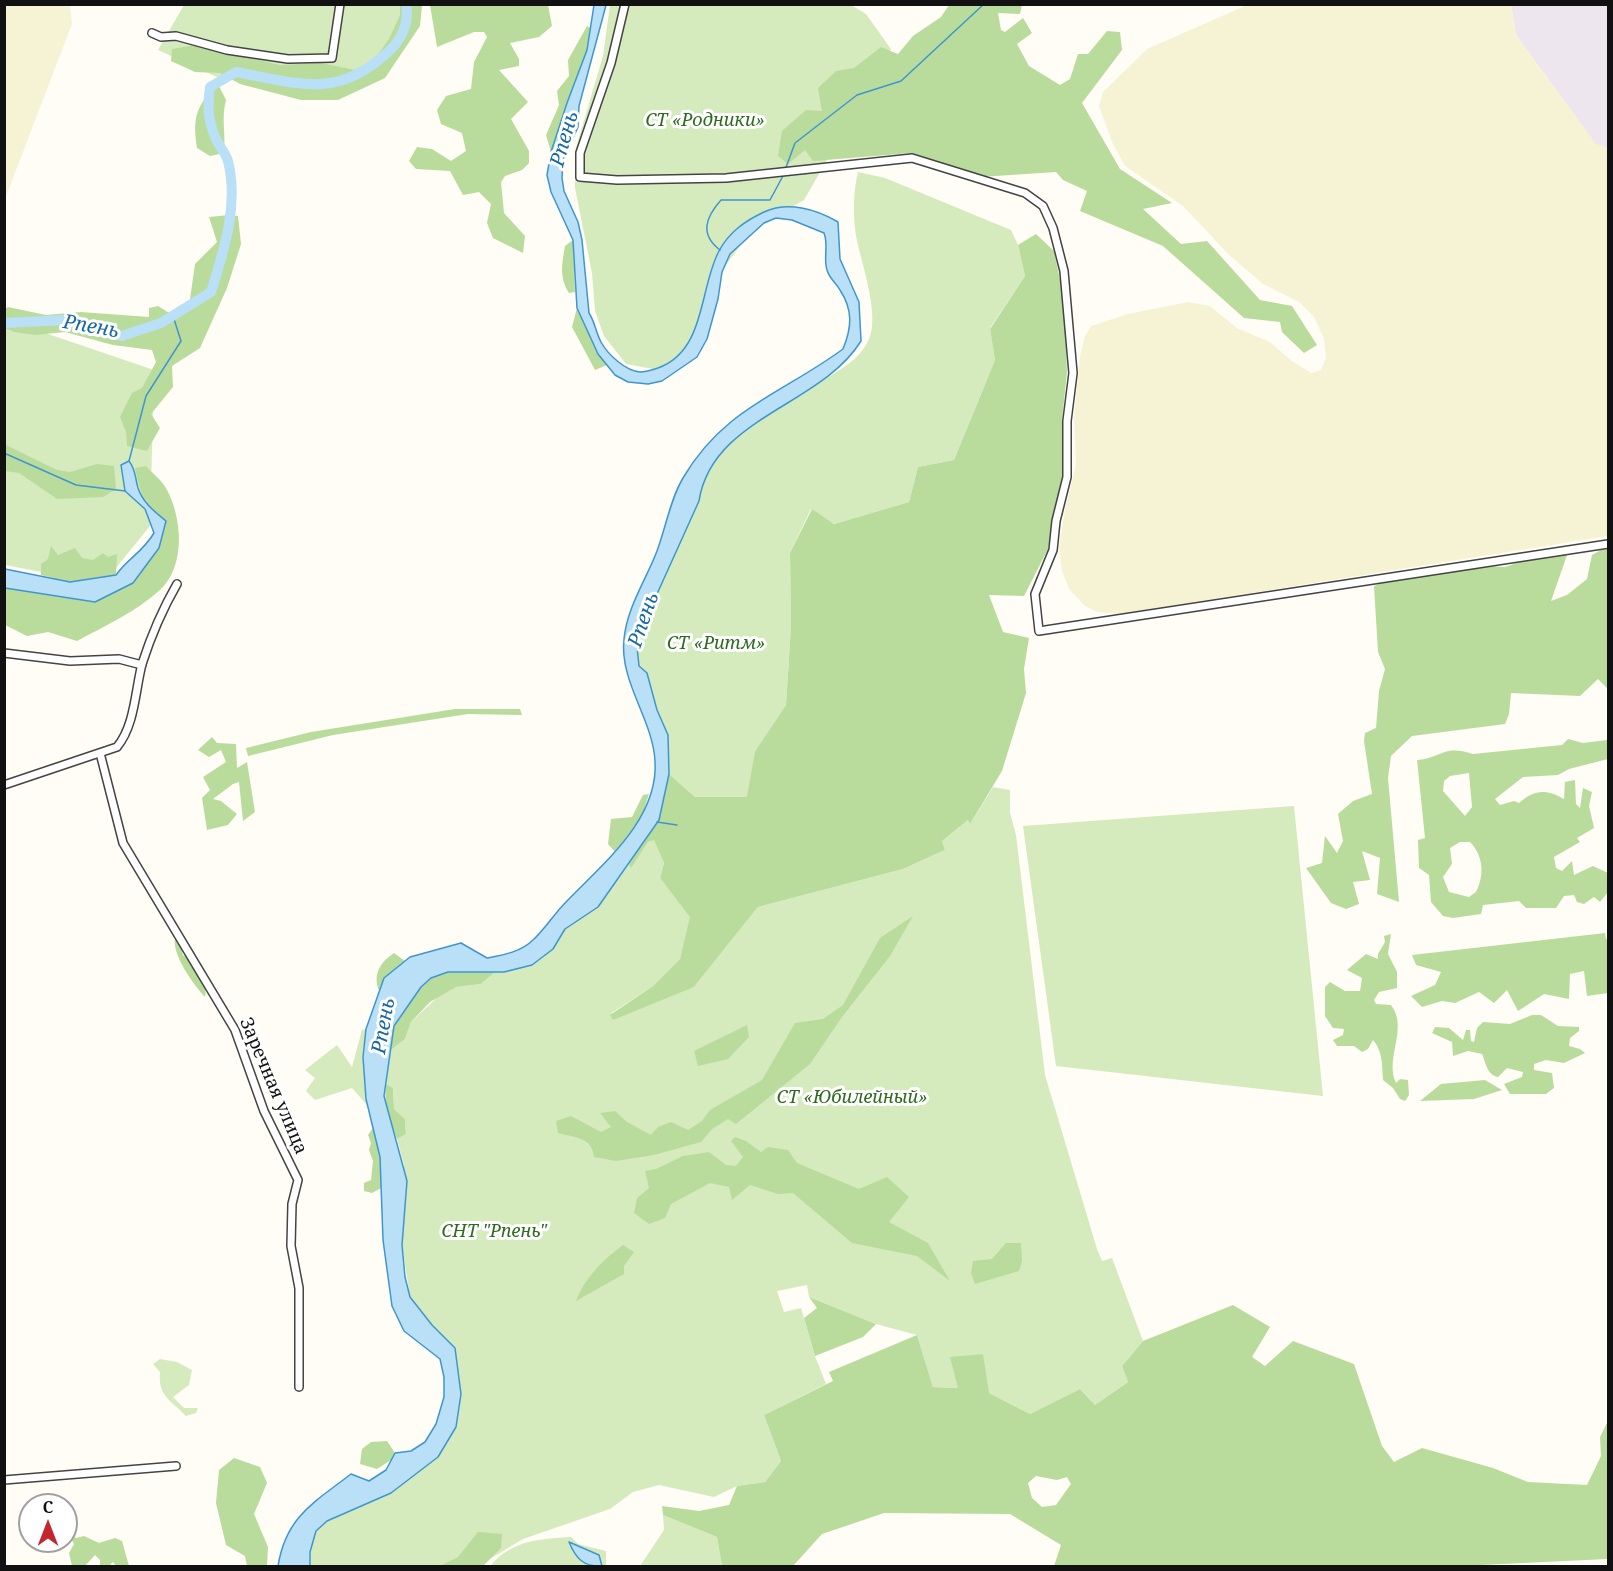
<!DOCTYPE html>
<meta charset="utf-8">
<style>
body{margin:0}
#map{position:relative;width:1613px;height:1571px;overflow:hidden;background:#fffdf5;font-family:"Noto Serif",serif}
canvas{display:block}
.frame{position:absolute;inset:0;border:6px solid #111;pointer-events:none}
.north{position:absolute;left:18px;top:1493px;width:60px;height:60px;box-sizing:border-box;background:#fff;border:2px solid #a0a0a0;border-radius:50%;rotate:0deg;font-size:16px;font-weight:700;line-height:24px;text-align:center;color:#111}
.north::after{content:'';display:block;margin:auto;width:21px;height:27px;background:#c4262e;clip-path:polygon(50% 0,100% 100%,50% 72%,0 100%)}
</style>
<div id="map">
<canvas width="1613" height="1571"></canvas>
<div class="frame"></div>
<div class="north">С</div>
</div>
<script>
const g = document.querySelector('canvas').getContext('2d');
g.lineJoin = 'round';
function fillPath(path, color) { g.fillStyle = color; g.fill(path, 'evenodd'); }
function trace(path, color, width, dash) { g.strokeStyle = color; g.lineWidth = width; g.lineCap = dash ? 'butt' : 'round'; g.setLineDash(dash || []); g.stroke(path); }
function write(font, color, halo, rows, align = 'center') {
  g.font = font + ' "Noto Serif",serif'; g.lineWidth = 6; g.setLineDash([]); g.textBaseline = 'middle'; g.strokeStyle = halo; g.fillStyle = color; for (const [text, x, y, turn = 0] of rows) {
    g.save(); g.translate(x, y); g.rotate((+turn || 0) * Math.PI / 180); g.textAlign = isNaN(turn) ? turn : align; if (halo) g.strokeText(text, 0, 0); g.fillText(text, 0, 0); g.restore();
  }
}
fillPath(new Path2D(`
 M1511,5h97v143l-12,-3 -80,-110z`), '#eee6ef');
fillPath(new Path2D(`
 M8,4l62,1 2,19 -67,175 -1,-193z
 M1247,5h264l5,30 80,109 12,4v388l-489,78 -22,-2 -12,-6 -16,-17 -7,-18 -3,-24 6,-37 11,-45 -2,-49 6,-60 5,-20 6,-10 37,-12 60,-12 22,4 27,22 33,14 22,19 19,12 10,-3 5,-12 -2,-19 -10,-22 -15,-15 -36,-18 -34,-29 -46,-49 -58,-40 -13,-24 -13,-36 4,-14 44,-43z`), '#f6f3d4');
fillPath(new Path2D(`
 M184,5h218c2,32 -17,51 -40,71l-128,-2 -15,4 -61,-28z
 M610,5h241l15,9 25,35 -87,151 -51,28 -32,44 -20,77 -43,21 -32,-6 -22,-28 -9,-25 -3,-38 -17,-85v-37l28,-95z
 M858,172l27,6 126,52 7,15 7,31 -35,52 5,32 -41,100 -36,7 -9,35 -75,22 -23,-15 -21,44 1,73 -5,79 -31,46 -7,47 -53,-1 -26,-23 -1,-39 -11,-25 -10,-37 -8,-7 -2,-19 6,-22 56,-124c9,-60 77,-91 123,-120 20,-13 37,-20 47,-42 11,-25 -8,-77 -13,-103 -3,-21 -3,-44 2,-64z
 M4,319l150,51 -4,156 -35,43 -48,8 -62,-12z
 M993,787l17,3v23l6,22 29,240 52,174 5,12 10,-3 31,83 -21,25 6,16 -33,23 -15,-16 -50,25 -41,-21 -38,-36 8,31 -26,-1 -16,-52 -41,-11 -67,-27 -2,-12 -30,6 7,21 17,-4 14,48 11,28 -62,31 17,46 -16,21 -28,4 -23,11 -55,-12 -26,7 -23,17 -87,30 -45,27h-168v-14l6,-21 11,-10 64,-28 47,-36 18,-31 -1,-78 -23,-23 -22,-28 -8,-52 2,-80 -7,-26 9,-5 -1,-15 -11,-10 -1,-21 -7,-4 5,-34 14,-11 6,-17 32,-30 13,-5 25,-3 14,-12 37,-7 21,-16 12,-20 33,-22 31,-43 2,3 17,-25 6,-3 10,24 -4,15 31,39 -11,42 -27,27 -43,28 84,-27 64,-80 145,-38 42,-19 -3,-9 26,-21 2,4z
 M1294,806l29,290 -267,-30 -33,-240z
 M366,1029l-3,28 4,48 -15,-17 -37,12 -9,-9 9,-13 -10,-8 32,-25 15,22 10,-37z
 M160,1359l17,3 15,8 -3,15 -16,12 11,11h14l-2,5 -10,3c-16,-17 -28,-19 -26,-44l-7,-8z
 M663,1515l54,22 5,29h-82l24,-36z
 M571,1537l7,7 28,7v15h-116c23,-26 48,-27 81,-29z`), '#d5ebbd');
fillPath(new Path2D(`
 M400,5h22l-2,21 -35,52 -47,22h-37l-61,-16 -20,-11 -25,-1 -24,-11 1,-12 23,-4 85,20 41,-2 34,7 19,-10 15,-21 11,-24z
 M430,5h118l4,21 -13,11 -29,6 9,16v7l-20,4 29,32 -17,17 18,32v12l-7,7 -17,6 -4,6 3,31 21,23 -2,17 -30,-15 -6,-15 4,-19 -12,-12 -16,3 -13,-24 -34,-2 -7,-8 8,-14 15,2 19,12 15,-10 -4,-18 -21,-9 -4,-14 9,-14 25,-7 3,-27 13,-25 -3,-5h-10l-37,15z
 M949,5h73l-2,9 -22,-1 3,17 4,2 18,-14 9,15 -15,11 12,22 31,19 10,-6 8,-25h10l19,-23 13,1 2,18 -40,53 38,66 52,34 -29,6 38,35 26,-3 53,59 32,6 25,39 -13,8 -22,-21 -2,-10 -36,-4 -81,-72 -83,-35 7,-20 -24,-11 -7,-8 -76,5 -68,-24 -99,8 -8,-11 -17,14 -10,-8 4,-25 24,-21 16,1 -4,-23 18,-17 18,-3 27,-21 17,7 15,-18 28,-19z
 M587,26l4,2 -4,22 -36,102 -5,-17 13,-30 -2,-14 12,-15 -1,-16z
 M217,82l9,18c-5,18 0,34 -2,53l-14,3 -13,-8c-5,-33 0,-40 20,-66z
 M229,215l9,1 3,28 -14,44 -27,60 -28,18 1,21 -22,27 9,14 -13,23 -20,-5 -1,-14 -6,-15 12,-24 10,-5 14,-26 -4,-12 -39,-5 -48,-13 -30,3 -21,-3 -9,-4v-19l3,-2 38,8 35,-3 68,5v-9l9,-2 16,10 15,-10 6,-42 22,-22 -8,-25z
 M1036,234l18,17 10,48 3,73 -5,48 2,48 -16,81 -24,47 -35,-1 14,37 26,6 -5,31 2,24 -24,78 -32,53 -2,-4 -26,21 3,9 -42,19 -145,38 -64,80 -81,33 -3,-5 43,-29 27,-27 10,-42 -30,-39 4,-15 -10,-23 -6,2 -17,26 -2,-4 30,-44 10,-46 26,23h52l8,-46 31,-46 5,-79 -1,-73 22,-44 22,15 75,-22 9,-35 36,-7 41,-100 -5,-31 35,-53 -7,-31z
 M573,240l2,52 -6,1c-10,-16 -7,-29 -4,-47z
 M577,308l21,46 9,11 -12,5 -23,-43z
 M4,444l53,26 13,2 27,-8 17,2 2,23 -13,8 -46,2 -38,-26 -14,-2z
 M146,466c6,7 17,15 21,24 15,28 19,76 -7,100 -23,21 -55,36 -83,51l-29,-9 -21,4 -22,-11 -1,-37 91,14 64,-54c-7,-27 -19,-53 -24,-80z
 M51,546l7,9 17,-7 7,10 11,2 10,-7 5,4 9,-3 -1,21 -46,7 -29,-7v-11l7,-5z
 M1608,546v143l-10,-10 -18,17 -69,-3 -2,21 -4,10 -93,12 -21,20 -3,22 11,124 -22,-8 3,-36 -18,-7 8,29 -17,2 6,22 -13,5 -15,-6 -25,-35 16,-5 3,-27 12,17 6,-12 -5,-27 15,-13 19,-7 -8,-53 1,-8 11,-5 3,-37 6,-22 -7,-17 -4,-66 19,-8 92,-12 20,1 32,-11 30,-1 -16,46 16,-6 20,-16 5,-24z
 M455,709h65l2,6 -54,-1 -135,21 -85,21 -2,-8 65,-16z
 M212,737l5,6 19,1 1,24 10,-6 8,50 -12,9 -4,-39 -6,2 -20,15 8,2 16,13 -9,11 -21,5 -5,-32 8,-8 -7,-13 23,-15 -5,-12 -12,7 -11,-7z
 M1568,739l15,4 24,-3 1,19 -39,10 -11,6 -35,2 -28,22 5,6 14,-4 5,2c15,-14 28,-14 45,-4l1,-17 10,-2 1,24 4,4 3,-20 9,4 -3,14 5,22 -17,10 3,4 -26,15 2,11 6,3 10,-10 2,14 19,-9 15,7v19l-8,10 -6,-5 -10,7 -7,-2 -3,-7 -10,1 -8,12h-30l-7,-7 -36,4 -2,9 -28,4 -10,-2 -12,-14 -2,-27 -10,-7 -1,-28 7,-2 -8,-78c24,-2 27,-16 56,-6l89,-9zM1469,773l3,34 -7,9 -22,-25 1,-10 6,-5zM1460,842h10c13,13 15,33 6,50l-7,5 -20,-5 -6,-15 9,-13 -2,-16z
 M649,794l-7,22 -26,37 -8,-9 3,-25 21,-2 11,-22z
 M913,916l-23,40 -48,61 -32,47 -74,60 -8,-5 -16,10 -11,13 -47,13 -38,6 -22,-4c-2,-20 -18,-19 -36,-24l-2,-12 15,-5 30,16 10,-5 -11,-14 15,-2 12,11 24,13 7,-8 13,-5 17,8 14,-9 8,-11 52,-30 33,-57 28,-4 20,-14 37,-67z
 M1605,933l1,6 2,1v53l-21,3 -3,-25 -14,3 -1,25 -25,-5 -26,17 -11,-21 -13,13 -15,-11 -24,11 -13,-2 -20,6 -11,-11 24,-11 6,-13 -25,-7 -4,-10z
 M1391,934l-3,20 9,18v16l-18,4 -5,8 2,4 15,1c18,23 -7,54 5,78l4,-4 8,1 1,15 -4,6 -5,-2 -7,-11 -10,-8c-1,-14 0,-29 -10,-40l-5,9 -6,3 -8,-6h-17l-4,-6 10,-5 1,-6 -11,-1 -8,-12v-29l5,-5 15,9h15l2,-13 -15,-8 19,-16 12,5v-5l7,-12 -1,-6z
 M175,938h3l5,17c10,6 26,31 22,42 -12,-13 -33,-42 -30,-59z
 M394,953l11,8 -21,17 -4,15c-8,-17 -1,-30 14,-40z
 M448,972h47l-14,12 -25,3 -26,15 -19,20 -6,17 -14,11 3,-24 27,-39 10,-9z
 M1532,1015h9l17,11 21,1v4l-9,7 -1,8 11,3 5,4 -21,10 -18,-3 -12,4v6l18,3 2,15 -8,6h-36l-6,-10 18,-7 1,-5 -16,-4 -9,9c-11,-2 -12,-14 -16,-23l-14,-3 -15,5 -1,-14 -20,-9 3,-6 14,1 14,12 3,-10h4l1,11 3,1 3,-14 6,-6 27,2z
 M747,1025l2,12 -21,22 -30,7 -4,-15z
 M1485,1080l17,10 -28,9 -54,2 21,-17z
 M386,1084l7,4 1,21 11,10 1,15 -9,5c-7,-18 -14,-35 -11,-55z
 M373,1128l7,29 1,31 -9,5 -8,-2v-8l7,-3 2,-19 -4,-11 2,-7 -3,-8z
 M735,1137l11,4 15,11 7,-5 20,3 9,13 62,26 28,-12 22,20 -20,25 39,21 22,38 -33,-25 -65,-13 -59,-50 -15,1 -28,-9 -18,15 -3,-13 -19,-4 -39,21 -6,14 -16,6 -15,-11 3,-15 12,-10 -4,-17 11,-2 27,-13 26,-4 17,13 10,1 7,-9 -12,-16z
 M1006,1243h15l1,18 -3,10 -44,13 -4,-11 2,-12 19,-2z
 M623,1245l11,7 -10,14v8l-48,27c9,-24 28,-42 47,-56z
 M809,1297l67,27 -13,13 -48,19 -11,-38 13,-10z
 M1233,1305l37,22 -18,30 13,9 28,-25 61,23 28,82 12,16 28,-14 71,20 35,14 59,3 14,-29 -1,-19 8,-16v138l-148,7h-406l7,-21 -51,-31 -126,-1 -62,21 -29,32h-71l-5,-29 -54,-22 -1,-9 37,5 30,-6 8,-19 28,-4 16,-21 -17,-46 69,-34 -4,-9 88,-37 16,52 25,1 -8,-31 33,-3 6,39 41,21 50,-25 15,16 33,-23 -6,-16 21,-25zM1036,1476l21,4 10,-3 4,7 -15,21 -14,2 -10,-9 -4,-15z
 M387,1441l8,12 -4,7 -14,9 -17,-5 2,-15 9,-7z
 M234,1458l26,9 7,16 -13,31 14,33 -1,19h-20l-2,-10 -19,-11 -10,-42 3,-33z
 M66,1527l10,11 8,-2 15,7 16,-5 7,3 7,25h-13l-3,-4 -4,4h-9v-6l-5,-5 -10,11h-13l-3,-13 5,-9 -2,-4 -6,1z
 M478,1532l24,2 -1,14 -18,18h-43l18,-9z`), '#b9dc9c');
const water = new Path2D(`
 M594,5h12l-1,4 -26,97 -1,21 -15,33 -1,18 2,13 14,31 4,18 7,73c6,9 7,20 12,29 7,13 25,29 39,30 6,0 12,-2 18,-4 48,-17 41,-80 61,-117 10,-19 26,-30 45,-39 24,-11 52,-3 74,10l2,37 19,43 2,39c-40,65 -149,76 -162,160l-56,124 -6,22 2,19 8,7 10,37 11,25 1,39 -10,46 -61,87 -33,22 -12,20 -21,16 -28,7h-56l-17,6 -10,9 -27,39 -10,70 23,85 -5,64 3,32 5,20 22,28 23,23 6,46 -5,33 -18,30 -47,36 -64,28 -11,10 -6,21v14h-32c8,-50 37,-64 73,-92l18,7 17,-11 9,-17 16,-2 14,-9 11,-18 8,-27v-20l-4,-18 -36,-28 -12,-25 -9,-66 -3,-83 -14,-58 -3,-42 3,-28 18,-51 26,-21 51,-14 26,15c16,-3 34,-6 46,-18 12,-11 21,-26 33,-38 35,-37 93,-82 89,-141 -2,-41 -36,-80 -31,-122 3,-32 22,-59 33,-88 9,-24 13,-51 26,-73 41,-70 99,-84 160,-129 9,-22 10,-39 -3,-59 -4,-7 -11,-12 -13,-20 -4,-13 2,-24 -3,-37l-32,-13 -16,-2 -12,5 -34,31 -8,18 -4,27 -11,40 -10,18 -35,24 -14,3 -20,-2 -13,-7 -17,-21 -21,-46 -4,-68 -22,-48 -4,-17 4,-23 16,-49 20,-53z
 M129,461c7,9 6,17 9,27 5,15 16,23 28,33l-7,27 -26,35 -38,19 -90,-14v-19l65,13 46,-7c13,-18 26,-22 38,-42l-9,-24 -20,-18 -4,-26z
 M569,1542l30,13 3,11c-18,1 -26,-7 -33,-24z`);
fillPath(water, '#b9e0f7');
trace(water, '#3f96cf', 1.5);
trace(new Path2D(`
 M785,170l10,-27 62,-48 44,-14 83,-77
 M720,250c-21,-16 -14,-33 1,-50h49l14,-26
 M4,453l72,32 49,6
 M129,461l17,-65 35,-55 -8,-25
 M657,822l20,3`), '#3f96cf', 1.5);
trace(new Path2D(`
 M4,323l61,-3 57,16 39,-13 50,-31c13,-42 28,-87 17,-131 -2,-7 -8,-14 -11,-20 -9,-18 -10,-34 -7,-54l26,-15c61,11 100,28 151,-19 14,-12 23,-30 19,-49`), '#b9e0f7', 10);
const minor = new Path2D(`
 M625,4l-14,59 -31,90v24l37,3 109,-2 186,-20 113,35 18,13 10,22 11,43 9,102 -6,48v56l-11,44 -3,29 -18,44 4,37 569,-87
 M152,33l9,4 15,-1 51,14 61,9 44,-1 8,-54
 M4,653l66,8 49,-2 23,6
 M100,753l23,90 112,187 29,81 34,69 -6,24 -1,42 8,42v99
 M4,785l113,-38c18,-22 18,-56 25,-83 9,-28 20,-54 35,-80
 M4,1480l172,-14`);
trace(minor, '#444', 10);
trace(minor, '#fff', 7);
write('italic 18px', '#2f6b1f', '#fff', [
 ["СТ «Родники»",705,121],
 ["СТ «Ритм»",716,644],
 ["СТ «Юбилейный»",852,1098],
 ["СНТ \"Рпень\"",494,1232]
]);
write('18px', '#111', '#fff', [
 ["Заречная улица",273,1086,67]
]);
write('italic 20px', '#1768a6', '#fff', [
 ["Рпень",565,139,-74],
 ["Рпень",91,327,10],
 ["Рпень",644,620,-71],
 ["Рпень",384,1026,-80]
]);
</script>
